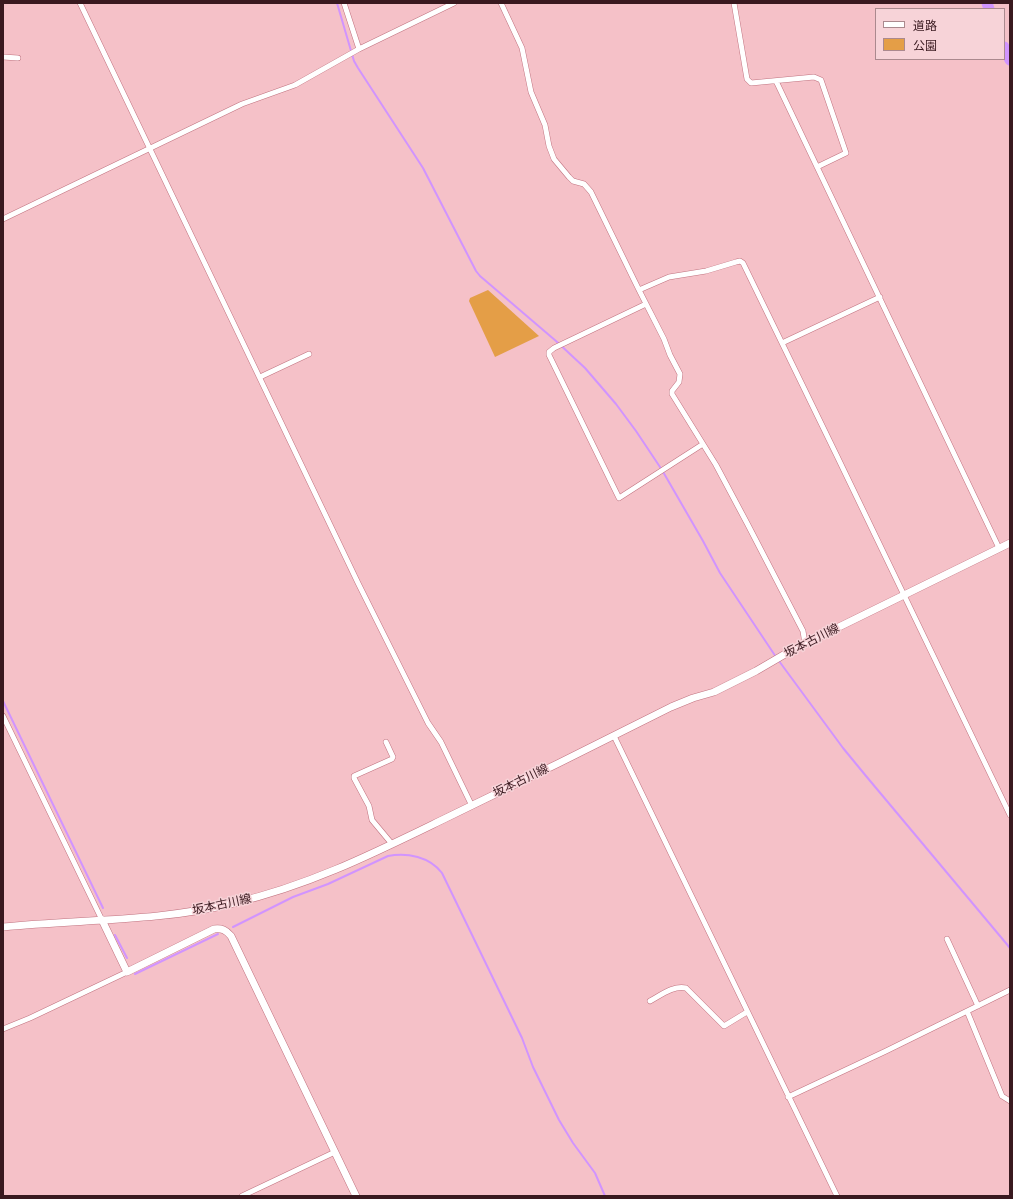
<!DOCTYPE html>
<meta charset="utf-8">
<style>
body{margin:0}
#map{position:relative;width:1013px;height:1199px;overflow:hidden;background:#f5c1c8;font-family:"PT Sans Narrow","Noto Sans JP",sans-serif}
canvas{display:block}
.frame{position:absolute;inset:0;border:4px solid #39191f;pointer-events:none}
.legend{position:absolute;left:875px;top:8px;width:130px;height:52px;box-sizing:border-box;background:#f7d3d8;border:1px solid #ab898e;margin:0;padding:5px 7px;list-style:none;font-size:12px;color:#39191f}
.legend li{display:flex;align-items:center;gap:8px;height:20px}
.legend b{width:20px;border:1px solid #ab898e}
</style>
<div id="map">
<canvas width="1013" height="1199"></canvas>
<div class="frame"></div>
<ul class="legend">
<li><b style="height:5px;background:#fff"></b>道路</li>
<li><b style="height:11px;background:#e49e47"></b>公園</li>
</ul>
</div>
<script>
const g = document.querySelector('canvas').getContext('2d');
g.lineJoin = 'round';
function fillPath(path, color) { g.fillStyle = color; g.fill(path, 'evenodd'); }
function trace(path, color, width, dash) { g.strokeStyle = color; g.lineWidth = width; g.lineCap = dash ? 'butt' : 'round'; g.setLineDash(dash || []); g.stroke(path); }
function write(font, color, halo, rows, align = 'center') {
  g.font = font + ' "PT Sans Narrow","Noto Sans JP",sans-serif'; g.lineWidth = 3; g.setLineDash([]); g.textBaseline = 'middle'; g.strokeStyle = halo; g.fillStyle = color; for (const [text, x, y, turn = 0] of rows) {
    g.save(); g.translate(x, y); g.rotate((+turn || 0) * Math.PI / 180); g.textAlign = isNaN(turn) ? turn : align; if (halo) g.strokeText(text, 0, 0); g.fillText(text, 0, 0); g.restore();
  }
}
fillPath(new Path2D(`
 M488,290l51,46 -44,21 -26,-56 1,-3z`), '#e49e47');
trace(new Path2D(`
 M337,3l17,58 4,7 65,100 53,103 4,5 76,65 29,27 31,36 20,27 26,39 41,71 17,32 56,84
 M779,661l64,87 23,28 144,172
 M3,701l100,207
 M233,927l60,-30 35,-13 60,-28c19,-4 42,1 54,17l80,165 11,29 26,53 14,23 22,30 10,23
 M115,935l12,23
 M135,974l83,-40`), '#d194fe', 2);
trace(new Path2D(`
 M987,3l2,6
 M1004,47l6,13`), '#d194fe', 11);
const minor = new Path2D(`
 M80,3l278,580 70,140 13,19 31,64
 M344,3l15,46
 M501,3l21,45 9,44 14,33 4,21 5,13 15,18 4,4 11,3 7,8 48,98 25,49 6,16 10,19 -1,8 -7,9v3l44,71 32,60 55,106 2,13
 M734,3l13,76 4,4 63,-6 7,3 25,73 -29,14
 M3,57l15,1
 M776,81l223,467
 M3,219l239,-115 53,-19 64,-36 95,-46
 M639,290l30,-13 37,-6 30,-9 4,-1 3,2 93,191 174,361
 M646,304l-92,44 -5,4v3l70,143 84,-54
 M782,343l98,-46
 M260,377l49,-23
 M3,716l99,204
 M614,736l223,460
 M386,742l7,15 -1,2 -38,17v2l15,28 3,14 20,24
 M947,939l31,67
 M650,1001c11,-6 24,-16 36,-13l38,38 23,-14
 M967,1011l35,85 8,5
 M3,1029l27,-11 97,-46
 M788,1097l98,-46 124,-61
 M242,1196l93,-44`);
const tertiary = new Path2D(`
 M102,920l25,52 87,-43c8,-1 12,1 17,7l125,260`);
const secondary = new Path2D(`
 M3,927c77,-8 156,-5 231,-24 77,-18 142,-51 212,-85 75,-36 150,-73 225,-111l22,-9 21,-6 42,-21 36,-21 218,-107`);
trace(minor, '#c0727f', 6);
trace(tertiary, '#c0727f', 8);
trace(secondary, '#c0727f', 8);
trace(minor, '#fff', 5);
trace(tertiary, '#fff', 7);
trace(secondary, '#fff', 7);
write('12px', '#39191f', '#f7d3d8', [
 ["坂本古川線",812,641,-27],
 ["坂本古川線",521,781,-26],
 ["坂本古川線",222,905,-12]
]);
</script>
